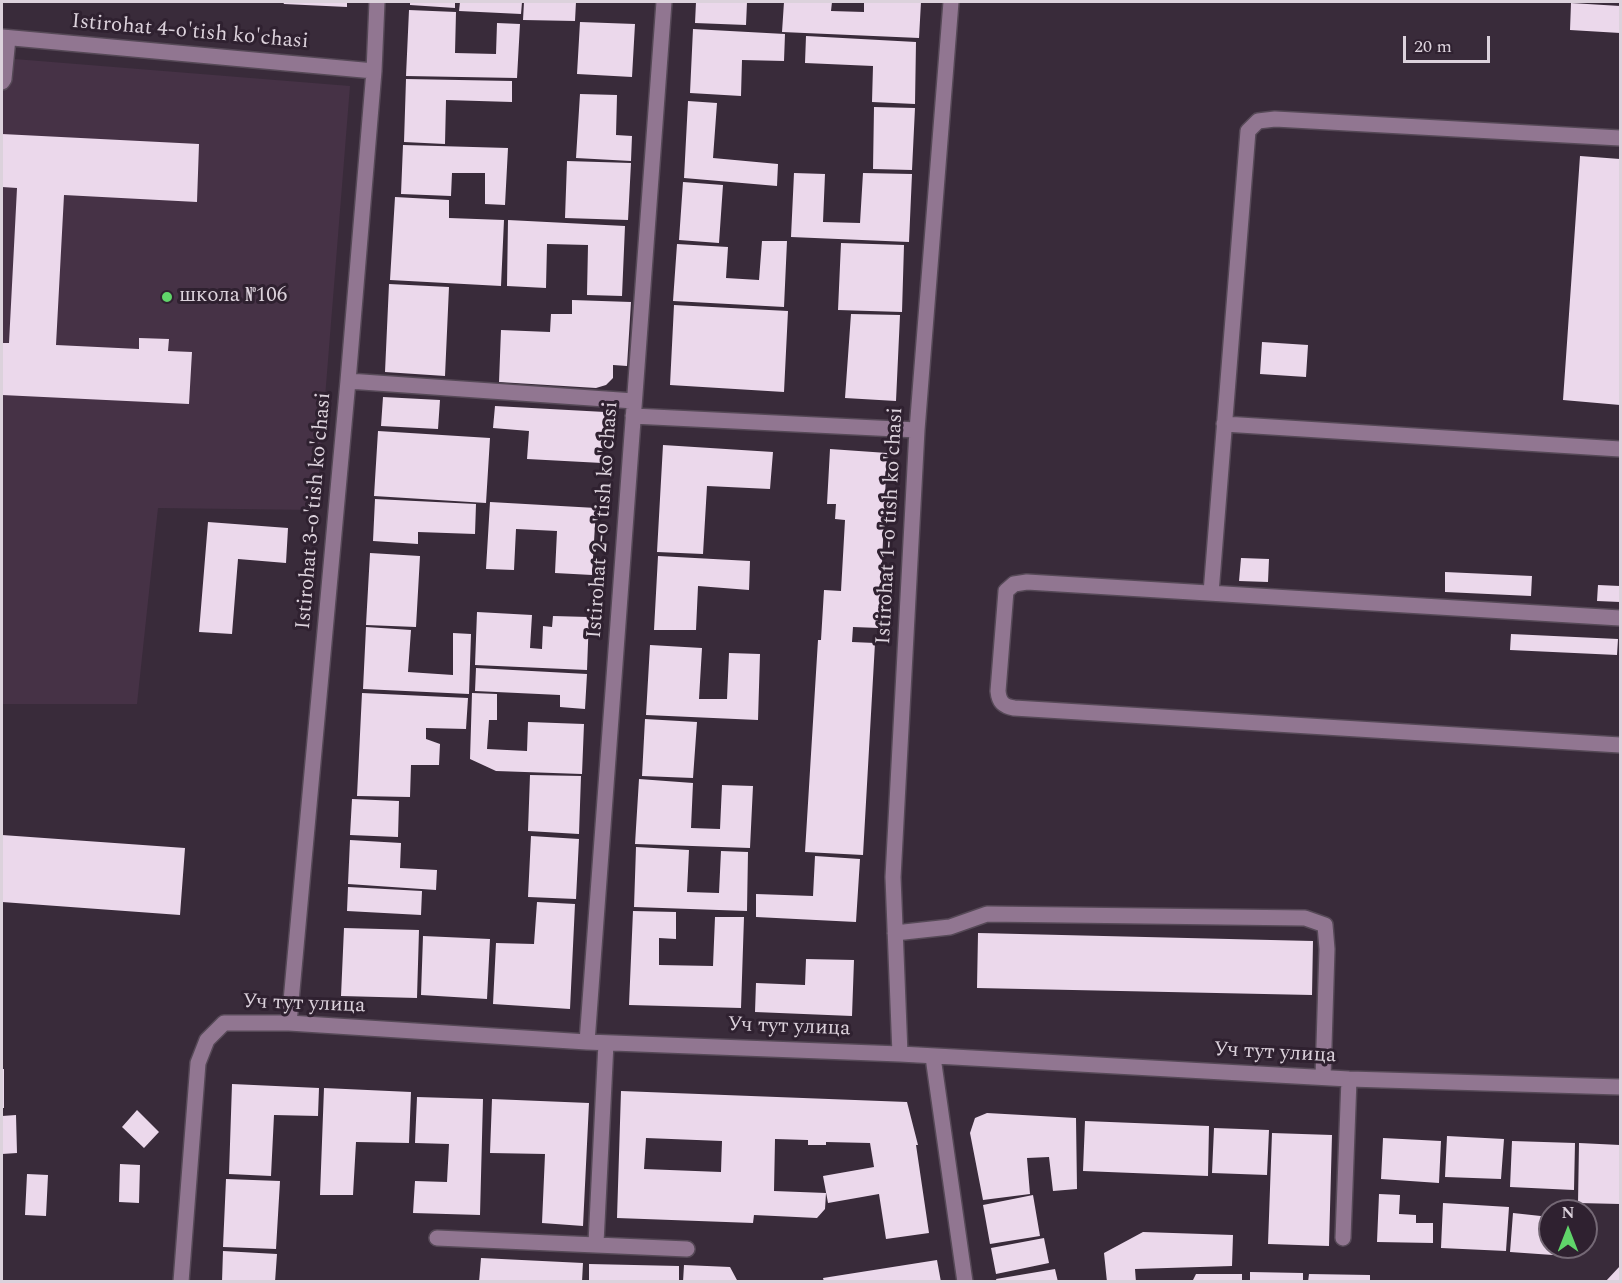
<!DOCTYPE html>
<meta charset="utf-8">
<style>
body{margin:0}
#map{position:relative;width:1622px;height:1283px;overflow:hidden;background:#392b3a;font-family:Spectral,serif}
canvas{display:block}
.frame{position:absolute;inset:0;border:3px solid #dcd2dc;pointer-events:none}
.north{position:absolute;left:1538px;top:1199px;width:60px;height:60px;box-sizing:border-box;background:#2f2130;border:2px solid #746875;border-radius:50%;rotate:0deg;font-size:16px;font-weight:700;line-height:24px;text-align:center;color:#dcd2dc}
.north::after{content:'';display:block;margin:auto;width:21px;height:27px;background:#60d56a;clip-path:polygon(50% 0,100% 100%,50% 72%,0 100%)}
.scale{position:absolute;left:1403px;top:36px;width:87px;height:27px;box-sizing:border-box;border:3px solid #dcd2dc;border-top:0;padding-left:8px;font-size:18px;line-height:21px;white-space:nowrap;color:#dcd2dc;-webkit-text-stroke:4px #2f2130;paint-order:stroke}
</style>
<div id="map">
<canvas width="1622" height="1283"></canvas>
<div class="frame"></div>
<div class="north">N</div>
<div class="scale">20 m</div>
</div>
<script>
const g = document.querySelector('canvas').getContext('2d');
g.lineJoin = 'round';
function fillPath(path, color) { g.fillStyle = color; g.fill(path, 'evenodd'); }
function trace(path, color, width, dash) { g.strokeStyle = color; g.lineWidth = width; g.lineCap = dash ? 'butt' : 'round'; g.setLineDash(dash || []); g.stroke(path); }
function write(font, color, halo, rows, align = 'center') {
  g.font = font + ' Spectral,serif'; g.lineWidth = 6; g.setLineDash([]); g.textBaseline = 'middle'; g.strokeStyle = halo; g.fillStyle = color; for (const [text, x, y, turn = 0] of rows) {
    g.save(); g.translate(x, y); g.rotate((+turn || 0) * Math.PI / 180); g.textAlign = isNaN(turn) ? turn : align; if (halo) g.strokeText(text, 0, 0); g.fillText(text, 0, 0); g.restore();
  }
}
fillPath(new Path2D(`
 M2,58l348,28 -34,424 -158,-2 -21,196h-135z`), '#463246');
fillPath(new Path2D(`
 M283,2h64v5l-63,-3z
 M410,2h45v6l-45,-3z
 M460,2h62l-1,12 -62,-3z
 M524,2h52l-1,19 -52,-1z
 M696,2h51l-1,23 -51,-2z
 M784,2h48l-1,9 33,1v-10h57l-2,36 -137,-6z
 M1571,3l49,3v27l-50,-3z
 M409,10l47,2 -1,41 41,1 1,-31 23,1 -3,54 -111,-2z
 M580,22l55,2 -3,53 -55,-3z
 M693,29l92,5 -1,27 -42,-1 -1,36 -51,-3z
 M806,36l110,6 -1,62 -43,-2 1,-36 -68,-3z
 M406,79l106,2v21l-66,-2 -1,44 -41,-2z
 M580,94l37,1 -1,40 16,1 -1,25 -55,-3z
 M688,101l29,2 -4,55 65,6 -1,22 -93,-8z
 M874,107l41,1 -3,62 -39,-1z
 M2,134l197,10 -2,58 -133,-7 -8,150 83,4v-11l30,1 -1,12 24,1 -3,52 -187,-9v-52h7l8,-155 -15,-1z
 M403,145l105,3 -3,57 -20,-1v-31h-33l-1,23 -50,-2z
 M1580,156l40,3v246l-57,-5z
 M567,161l64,2 -3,57 -63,-2z
 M794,173l31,1 -2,48 37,1 3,-50 49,1 -3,68 -118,-5z
 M683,182l40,3 -4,58 -40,-3z
 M395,197l54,3v18l55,2 -3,66 -111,-6z
 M508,220l117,6 -3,70 -35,-1 1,-50 -41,-1 -1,44 -39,-2z
 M762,241h25l-3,66 -111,-6 4,-57 51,3 -2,31 33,2z
 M841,243l63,2 -2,67 -64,-2z
 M389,284l60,3 -4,89 -60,-4z
 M572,300l59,2 -4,64 -14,-1v13l-7,7 -10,3 -97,-6 2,-52 49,2 1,-18h21z
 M674,305l114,6 -4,81 -114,-7z
 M851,314l49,1 -4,86 -51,-3z
 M1262,342l46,3 -2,32 -46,-3z
 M383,397l57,3 -2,29 -57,-3z
 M495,406l110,6 -3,51 -75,-4 2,-28 -36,-3z
 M378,431l112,7 -4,65 -112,-7z
 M663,445l110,7 -3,37 -63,-3 -4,68 -46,-2z
 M830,449l57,4 -8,175 -26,-1 -1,15 23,1 -12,212 -58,-3 13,-212h3l3,-50 17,1 4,-71 -10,-1 1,-15h-9z
 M375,499l101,5 -1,30 -57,-2v12l-45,-3z
 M490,502l106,6 -4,67 -37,-2 2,-42 -41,-2 -2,41 -28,-1z
 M208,522l80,6 -2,35 -48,-4 -6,75 -33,-2z
 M370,553l50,3 -4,71 -50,-2z
 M658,556l92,5 -1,29 -51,-4 -2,44h-42z
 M1241,558l28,1 -1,23 -29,-1z
 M1445,572l87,4 -1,20 -86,-4z
 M1598,585l22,1v16l-23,-1z
 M477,612l55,3 -2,33 12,1 1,-23 9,1 1,-11 36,1 -2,53 -112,-5z
 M366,627l45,3 -3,42 45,3v-42l18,1 -2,60 -106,-5z
 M1511,634l107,5 -1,16 -107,-5z
 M650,645l52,3 -3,51h28l2,-46 31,1 -2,66 -112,-5z
 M476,668l111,6 -2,35 -25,-2v-12l-85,-4z
 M362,693l106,5 -2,31 -40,-1v11l14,5 -1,21h-28l-1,32 -53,-1z
 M472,693l25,1v26h-8l-2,29 40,2 1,-29 56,2 -2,50 -86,-3 -26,-12z
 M645,719l52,3 -4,56 -51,-2z
 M530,775l51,1 -2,58 -51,-3z
 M639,779l54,4 -2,45 29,1 2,-44 31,1 -3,62 -115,-4z
 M352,799l47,2 -1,36 -48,-2z
 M2,835l183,13 -5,67 -178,-13z
 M531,836l48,3 -3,60 -48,-2z
 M350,840l51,3 -1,25 37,2 -1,20 -88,-6z
 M636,847l53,3 -2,42 32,1 2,-42 27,1 -1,59 -113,-4z
 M815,856l45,3 -4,63 -100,-5v-23l57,2z
 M348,887l74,4 -1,24 -74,-4z
 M537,902l38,2 -5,105 -77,-5 3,-61 38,1z
 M633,911l43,1v27l-17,-1v27l54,1 2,-49h29l-3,91 -112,-3z
 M344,928l75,2 -2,68 -76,-2z
 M978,933l335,8 -1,54 -335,-7z
 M423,936l67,3 -3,60 -66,-4z
 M806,959l48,1 -2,56 -97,-4 1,-29 49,2z
 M2,1069h2v39h-2z
 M232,1084l87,4 -1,28 -44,-1 -3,61 -42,-2z
 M324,1088l87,4 -2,51 -53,-1 -3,53h-33z
 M621,1091l286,11 11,43h-2l13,88 -43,6 -7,-45 -51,9 -5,-27 51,-9 -4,-24 -44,-1v3h-18v-5l-33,-1 -1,52 52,2 -1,16 -8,9 -63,-3 -1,8 -136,-5zM646,1138l76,3 -1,31 -77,-3z
 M417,1097l66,2 -3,116 -67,-2 2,-32 32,1 2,-38 -34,-1z
 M492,1099l97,4 -6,123 -41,-3 3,-69 -55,-1z
 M137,1110l22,22 -15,16 -22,-21z
 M987,1113l89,5 1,71 -24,2 -4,-34 -22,1 3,36 -47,6 -13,-67 5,-15z
 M16,1115l1,38 -15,1v-38z
 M1085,1121l124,5 -1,50 -125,-5z
 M1214,1128l55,2 -2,45 -55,-2z
 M1272,1133l60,2 -3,111 -61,-2z
 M1447,1136l57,3 -3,40 -56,-2z
 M1383,1138l58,3 -2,42 -58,-4z
 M1512,1141l63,2 -1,47 -64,-3z
 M1579,1143l41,2v59l-42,-1z
 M120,1164l20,1 -1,38 -20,-1z
 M27,1174l21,1 -2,41 -21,-1z
 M226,1179l54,2 -4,68 -53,-2z
 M1379,1194l21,1 -1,19 17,1v8h17v20l-56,-1z
 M1033,1195l7,41 -50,8 -7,-39z
 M1443,1203l66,4 -3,44 -65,-3z
 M1513,1213l37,4v30h17v9l-57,-4z
 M1143,1232l90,3 -1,31 -97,3 1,13h-29l-3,-29z
 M1044,1238l5,25 -53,11 -5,-26z
 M223,1251l54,3 -2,28h-53z
 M481,1258l102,5 -1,19h-103z
 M937,1260l4,22h-117l-1,-4z
 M589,1264l90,2v16h-90z
 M684,1265l46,2 8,15h-55z
 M1620,1266v16h-15z
 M1055,1269l3,13h-61l-1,-3z
 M1250,1272l53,1v9h-53z
 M1196,1274h46v8h-50z
 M1309,1274l61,1v7h-62z`), '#ebd8eb');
const minor = new Path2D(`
 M2,37l372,34
 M2,82l2,-3 4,-41
 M348,381l286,20
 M633,416l284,14
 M1224,424l396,25
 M1211,593l37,-462 10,-10 17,-2 345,19
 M1620,618l-593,-36 -13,2 -8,7 -8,100c1,11 5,15 16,17l606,37
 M895,933l55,-6 37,-13 318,4 20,7 2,24 -4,128
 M289,1023l59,-642 26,-310 3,-69
 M587,1042l77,-1040
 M900,1054l-7,-177 24,-447 34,-428
 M933,1057l32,225
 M437,1238l250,11
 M1343,1238l6,-159
 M596,1243l10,-200
 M181,1282l17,-219 9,-23 17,-17h65l298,19 313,12 449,25 271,8`);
trace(minor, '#564957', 18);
trace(minor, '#917691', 15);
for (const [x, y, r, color] of [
 [167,297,6,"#60d56a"]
]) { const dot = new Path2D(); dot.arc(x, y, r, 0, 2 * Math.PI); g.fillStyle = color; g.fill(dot); trace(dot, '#2f2130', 2); }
write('21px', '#dcd2dc', '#2f2130', [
 ["Istirohat 4-o'tish ko'chasi",190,33,5],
 ["Istirohat 3-o'tish ko'chasi",315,511,-85],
 ["Istirohat 2-o'tish ko'chasi",604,520,-86],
 ["Istirohat 1-o'tish ko'chasi",891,526,-87],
 ["Уч тут улица",304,1005,2],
 ["Уч тут улица",789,1028,2],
 ["Уч тут улица",1275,1054,3]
]);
write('21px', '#dcd2dc', '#2f2130', [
 ["школа №106",179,297]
], 'left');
</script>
